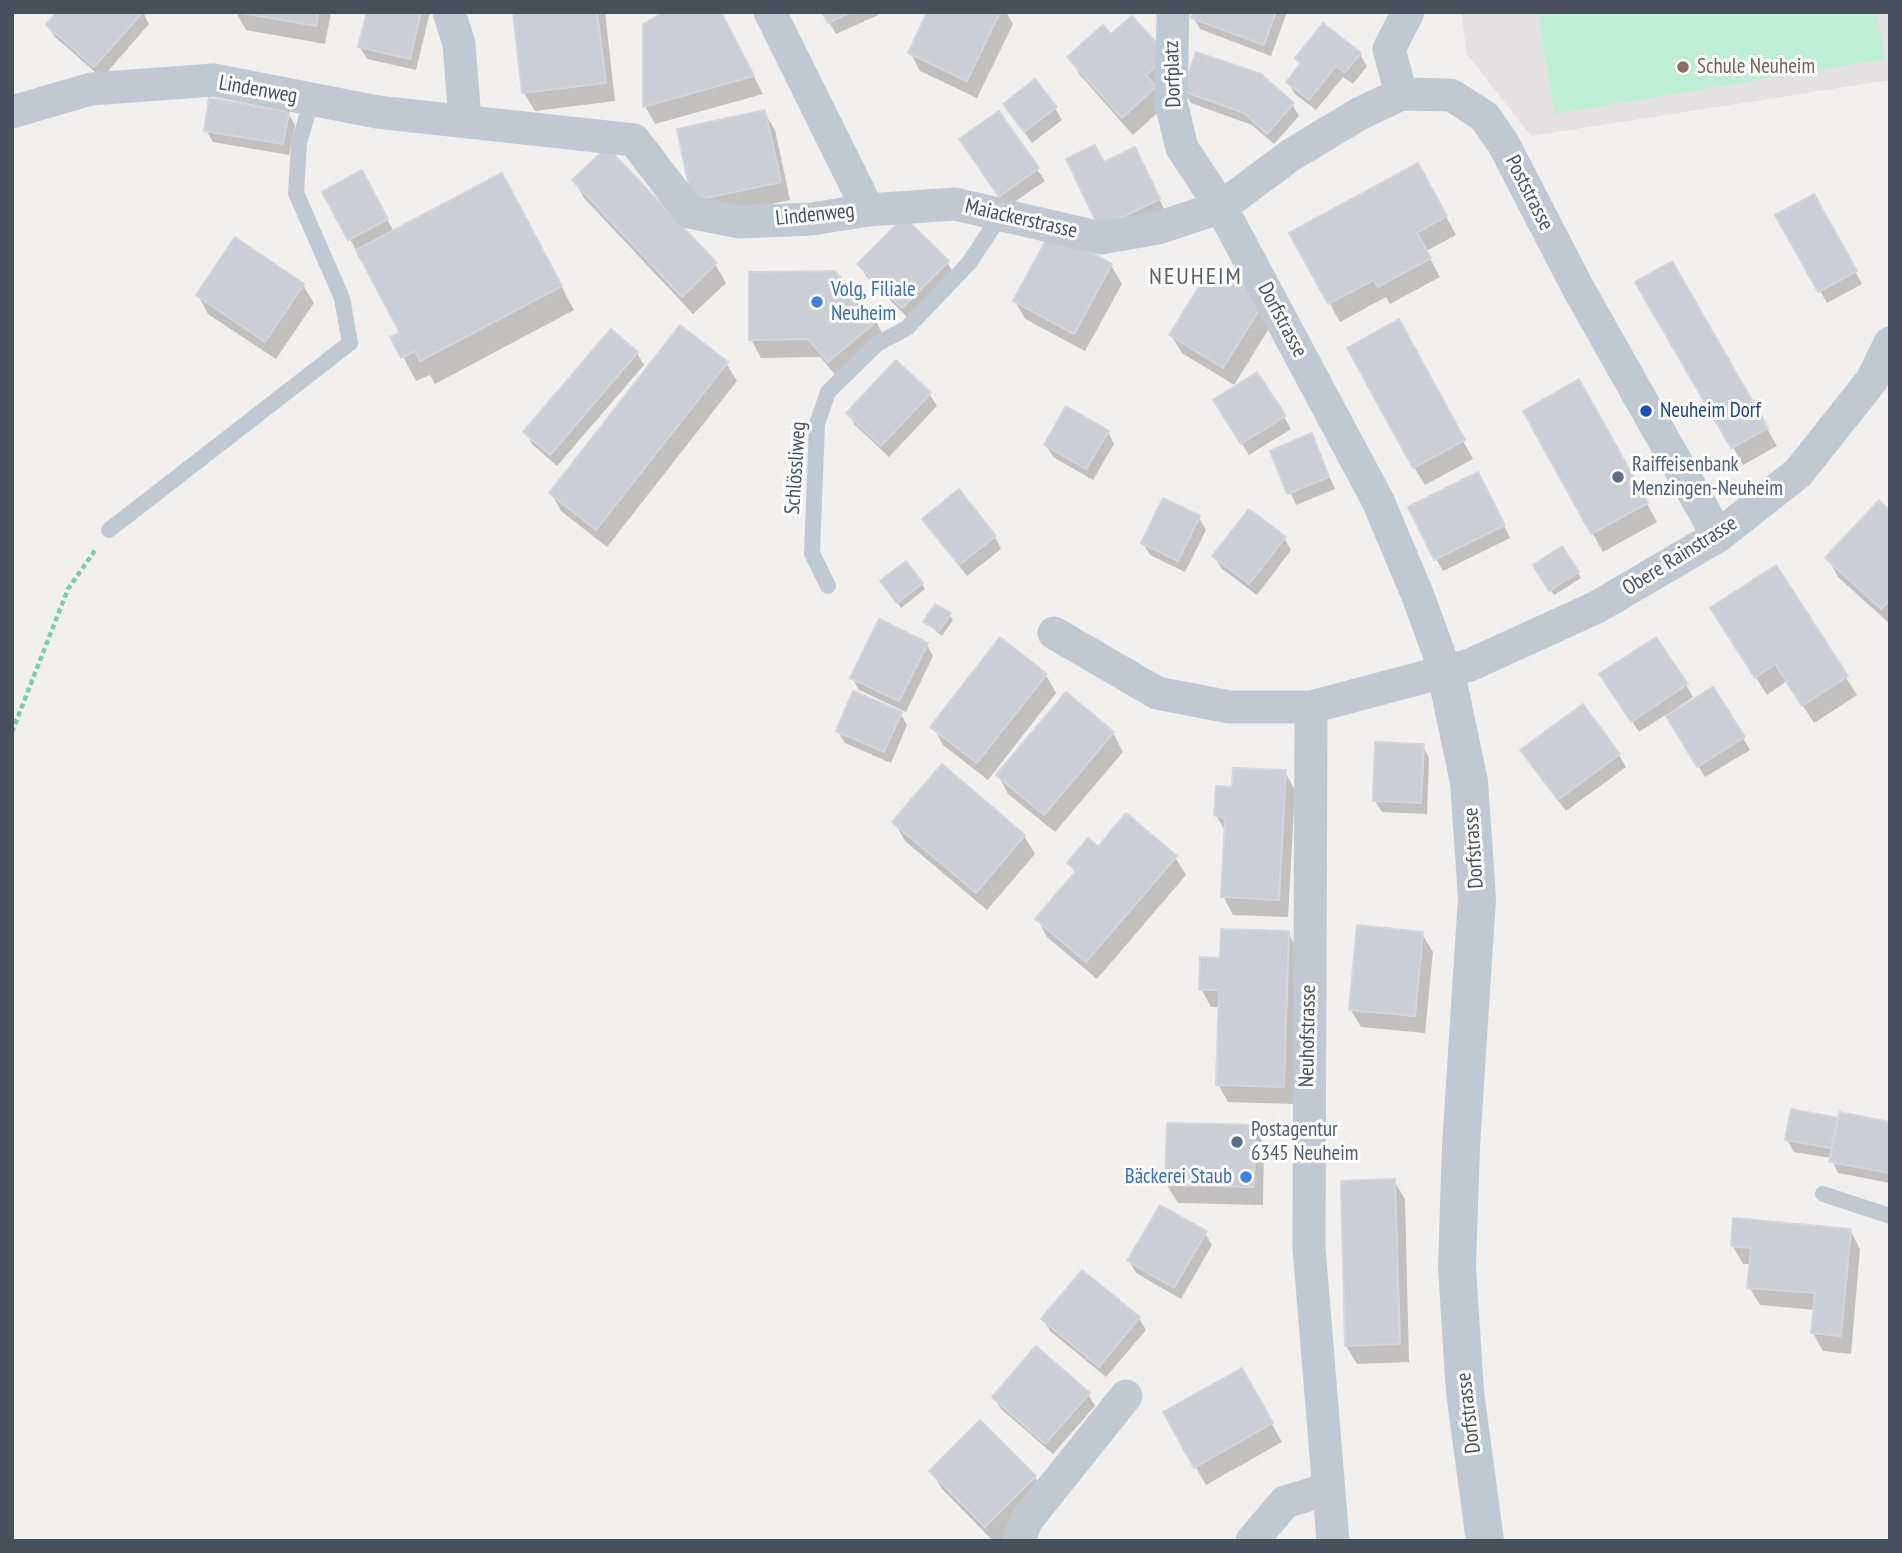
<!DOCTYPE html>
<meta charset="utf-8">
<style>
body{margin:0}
#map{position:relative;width:1902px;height:1553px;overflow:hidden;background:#f2f0ef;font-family:"PT Sans Narrow",sans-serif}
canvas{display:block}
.frame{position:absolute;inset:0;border:14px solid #47515d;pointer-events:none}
</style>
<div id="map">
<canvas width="1902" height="1553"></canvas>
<div class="frame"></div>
</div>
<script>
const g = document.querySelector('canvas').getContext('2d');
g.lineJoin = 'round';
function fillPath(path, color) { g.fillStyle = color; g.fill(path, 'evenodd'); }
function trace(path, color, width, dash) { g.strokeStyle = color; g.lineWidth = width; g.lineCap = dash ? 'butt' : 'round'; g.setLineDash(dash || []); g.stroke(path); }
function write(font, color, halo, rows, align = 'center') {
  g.font = font + ' "PT Sans Narrow",sans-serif'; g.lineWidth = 6; g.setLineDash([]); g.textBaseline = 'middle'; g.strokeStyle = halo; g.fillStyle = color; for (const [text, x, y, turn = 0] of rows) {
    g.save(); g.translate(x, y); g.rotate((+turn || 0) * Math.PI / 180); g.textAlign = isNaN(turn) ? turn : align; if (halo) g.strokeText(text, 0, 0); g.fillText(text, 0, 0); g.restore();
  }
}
fillPath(new Path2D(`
 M1461,12h429v68l-359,56 -64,-82z`), '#e3e1e2');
fillPath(new Path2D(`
 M1538,12h339l8,47 -330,55z`), '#beefd5');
fillPath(new Path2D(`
 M143,12l6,12 -47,54 -47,-41 -7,-12z
 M236,12h95l-6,32 -79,-14z
 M369,12h61l-14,58 -49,-11 -7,-12z
 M515,12h90l10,89 -80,10 -11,-18z
 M720,12l43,82 -108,30 -10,-18v-81z
 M824,12h53l1,3 -42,19z
 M929,12h77l7,12 -36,74 -57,-27 -10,-19z
 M1195,12h92l-16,44 -71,-27 -7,-12z
 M1323,25l37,29 7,12 -14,18 -10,-7 -27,33 -21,-16 -7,-12 13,-16 -4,-8z
 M1111,36l55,21 -1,49 -32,29 -53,-60 -11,-18z
 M1184,91l108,13 7,12 -25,28 -22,-19 -61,-22z
 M1005,105l50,3 7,12 -30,23z
 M764,112l11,18 15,70 -86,18 -11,-18z
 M288,113l7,12 -6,30 -76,-13 -7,-12z
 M999,114l46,67 -38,26 -39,-56z
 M1141,161l24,50 -58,28 -3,-75z
 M361,172l33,60 121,-33 59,111 -139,74 -5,-9 -14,6 -23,-43 9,-5 -78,-141z
 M574,180l141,84 11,19 -33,31 -109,-116z
 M1428,183l28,52 -30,16 14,26 -50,27 -4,-7 -46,25 -48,-88z
 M1813,196l49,88 -35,19 -49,-87z
 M236,240l67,45 11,18 -38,56 -68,-45 -10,-19z
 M947,262l7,12 -45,45 -43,-43 -7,-12z
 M1672,263l105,183 -34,19 -105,-183z
 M1111,265l11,19 -37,67 -60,-32 -10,-18z
 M1212,269l63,50 -41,66 -52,-32 -11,-18z
 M876,322l10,18 -47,39 -19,-22 -59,1 -10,-19z
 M1408,340l65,119 -48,26 -11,-18z
 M637,353l7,12 -87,101 -25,-22 -7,-12z
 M896,362l34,33 7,11 -48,51 -34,-32 -7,-12z
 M726,363l11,18 -130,166 -46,-36 -10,-18z
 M1579,382l78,140 -54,30 -78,-141z
 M1222,413l62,4 7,12 -42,26z
 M1108,432l6,12 -21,36 -40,-23 -7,-12z
 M1311,435l24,54 -39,16 -24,-53z
 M1485,486l25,52 -67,33 -7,-12z
 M1890,513v111l-52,-47 -10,-19z
 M1199,518l7,12 -21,42 -35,-17 -7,-12z
 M924,519l71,18 6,12 -34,27z
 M1284,538l7,12 -34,45 -36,-27 -7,-12z
 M1562,548l19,30 -27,17 -19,-30z
 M1776,568l81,127 -43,28 -27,-42 -20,14 -44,-69z
 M922,584l3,5 -24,19 -16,-21z
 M949,615l4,5 -11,16 -17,-14z
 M927,645l6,11 -27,56 -47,-22 -7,-12z
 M1046,675l10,18 -68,87 -45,-35 -10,-18z
 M1686,685l7,12 -25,17 2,2 73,22 7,12 -45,27 -38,-63 -28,18 -30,-46z
 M900,713l7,12 -16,38 -46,-20 -7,-12z
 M1113,733l10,19 -68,80 -47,-38 -10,-19z
 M1423,746l6,12 -2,56 -45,-2 -7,-11z
 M1619,755l7,12 -60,44 -36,-49z
 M1285,772l10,18 -7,127 -55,-2 -10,-19 3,-63 -10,-18 18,-26z
 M895,823l129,13 11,18 -48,56 -82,-69z
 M1098,849l77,8 11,18 -89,104 -50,-42 -10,-18 38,-45 -6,-11z
 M1288,932l10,19 -5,153 -65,-2 -10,-18 2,-77h-9l-10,-18 21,-29z
 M1422,934l11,18 -8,81 -64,-6 -11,-18z
 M1839,1120l51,3v60l-52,-10 -7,-15 -37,-6 -7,-12z
 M1254,1127l10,18 -1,60 -85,-2 -11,-18z
 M1394,1181l11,18 4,163 -52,2 -11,-18z
 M1850,1230l10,19 -9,105 -28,-3 -10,-18 2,-23 -55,-5 -11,-18 2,-23h-8l-11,-19z
 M1205,1233l7,12 -31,54 -45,-26 -7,-12z
 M1139,1318l7,12 -40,47 -56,-46 -7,-12z
 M1241,1370l41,72 -76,43 -41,-72z
 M1088,1394l7,12 -42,48 -52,-45 -7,-12z
 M931,1471l104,6 10,18 -45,46h-7l-51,-52z`), '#0003');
const building = new Path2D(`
 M57,12h86l-49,55 -48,-42z
 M236,12h82l-2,14z
 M367,12h54l-11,47 -52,-12z
 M513,12h84l9,71 -84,10z
 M664,12h57l33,64 -111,31v-83z
 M822,12h29l-23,11z
 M927,12h73l-33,69 -59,-28z
 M1193,12h83l-12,33 -73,-27z
 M1132,16l36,40 -22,19 10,12 -34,31 -55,-61 36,-32 8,9z
 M1323,23l38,30 -16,20 -9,-7 -27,34 -23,-18 15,-19 -6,-5z
 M1196,52l65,22 33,29 -27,31 -23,-21 -62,-22z
 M1035,79l22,28 -33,25 -21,-28z
 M209,98l80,14 -6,32 -79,-13z
 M765,110l16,72 -89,19 -15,-72z
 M999,111l40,57 -40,29 -40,-58z
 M1095,145l9,17 31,-15 25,52 -61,29 -33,-69z
 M607,147l110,116 -35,34 -110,-117z
 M1418,163l29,53 -30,17 14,25 -53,29 -4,-7 -46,24 -39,-71z
 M362,170l26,49 -40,21 -26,-48z
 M502,173l60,113 -142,75 -5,-10 -14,7 -11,-21 10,-4 -44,-83z
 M1814,194l43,77 -39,21 -43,-77z
 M904,217l45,44 -47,47 -45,-44z
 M1051,231l61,33 -38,70 -61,-33z
 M235,237l69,47 -39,58 -69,-47z
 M1672,261l96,167 -37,20 -96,-166z
 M1212,266l54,33 -43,69 -54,-33z
 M835,271l42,50 -49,41 -20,-23 -59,1v-68z
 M1399,319l66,121 -52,28 -66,-120z
 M680,325l48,37 -132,168 -47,-37z
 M611,329l27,23 -88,103 -27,-23z
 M896,360l35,33 -50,53 -35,-33z
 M1257,372l29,44 -45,28 -28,-44z
 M1579,379l69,124 -57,31 -68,-123z
 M1066,406l43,25 -23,38 -42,-24z
 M1312,433l17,44 -42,17 -17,-43z
 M1478,472l27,53 -71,35 -26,-53z
 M959,489l37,47 -37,29 -37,-46z
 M1163,498l37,18 -22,45 -37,-18z
 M1879,500l11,11v89l-9,9 -56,-51z
 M1249,509l37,28 -37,47 -37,-28z
 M1562,546l17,26 -30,19 -16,-26z
 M906,561l17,22 -26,20 -17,-22z
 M1776,565l72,111 -46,30 -27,-42 -20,14 -45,-70z
 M935,604l16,9 -12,18 -16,-9z
 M879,619l49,24 -29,58 -49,-23z
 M1000,637l47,37 -70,89 -47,-36z
 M1656,637l32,47 -57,38 -32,-48z
 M1713,687l32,50 -48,30 -31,-51z
 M853,691l49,21 -18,40 -48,-21z
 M1066,692l48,40 -70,83 -48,-40z
 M1583,704l37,50 -62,46 -38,-50z
 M1375,742l49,2 -3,59 -48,-2z
 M942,764l83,71 -49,58 -84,-71z
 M1233,768l53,2 -7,130 -58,-3 4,-78 -11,-4 2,-29 16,1z
 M1126,813l51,43 -91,106 -51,-43 41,-48 -9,-8 21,-25 10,9z
 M1357,925l66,7 -8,84 -66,-6z
 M1221,929l68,2 -5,156 -68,-2 3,-95h-20l1,-33 20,1z
 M1791,1109l47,9 -7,30 -46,-8z
 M1839,1112l51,10v51l-61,-11z
 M1167,1123l88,2 -1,62 -89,-2z
 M1395,1179l5,165 -55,2 -4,-165z
 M1160,1205l47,26 -33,57 -47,-27z
 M1733,1218l118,11 -10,107 -30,-3 4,-40 -68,-5 4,-40 -20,-2z
 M1082,1270l58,47 -41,50 -58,-48z
 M1036,1346l54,47 -45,51 -53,-47z
 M1242,1368l31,55 -79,45 -31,-56z
 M980,1420l56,56 -51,51 -56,-56z`);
fillPath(building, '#cbced5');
trace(building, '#d4d5db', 2);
trace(new Path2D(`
 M12,732l56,-143 28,-40`), '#76cda9', 4.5, [5, 3.5]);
trace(new Path2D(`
 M109,530l241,-187 -8,-45 -46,-105 3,-50 13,-44
 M828,586l-16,-33 5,-129 11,-32 49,-48 30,-16 62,-65 33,-50
 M1823,1194l67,22`), '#c0c9d1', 16);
trace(new Path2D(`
 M449,12l10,32 6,76
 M770,12l98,198
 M1173,12l-2,91 11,45 39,59 157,294 40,95 28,77
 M1401,94l-12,-45 19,-37
 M12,112l79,-23 123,-9 163,32 257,28 55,72 51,10 72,-3 56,-9 87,-6 146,34 57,-10 63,-21 70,-52 68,-41 42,-20 50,1 34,22 18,26 75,145 140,248
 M1054,633l103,60 73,14h81l159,-42 127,-58 121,-71 80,-63 74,-93 18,-37
 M1311,707l-2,541 24,293
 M1019,1541l7,-20 100,-125
 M1252,1541l33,-39 43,-13`), '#c0c9d1', 33);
trace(new Path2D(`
 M1446,673l23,109 8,116 -16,248 -4,121 8,125 20,149`), '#c0c9d1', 38);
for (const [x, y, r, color] of [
 [1683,67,7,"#8d6e63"],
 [817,302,7,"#3f7fe0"],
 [1646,411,7,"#1a4fb4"],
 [1618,477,7,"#5c6f8a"],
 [1237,1142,7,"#5c6f8a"],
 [1246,1177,7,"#3f7fe0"]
]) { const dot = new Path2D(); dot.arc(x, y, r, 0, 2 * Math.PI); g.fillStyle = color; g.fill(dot); trace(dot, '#fff', 2.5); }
write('21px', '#785e54', '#fff', [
 ["Schule Neuheim",1697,67]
], 'left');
write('21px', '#47515d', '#fff', [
 ["Dorfplatz",1173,74,-92],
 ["Lindenweg",258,90,10],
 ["Poststrasse",1529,193,63],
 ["Lindenweg",815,215,-6],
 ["Maiackerstrasse",1021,219,13],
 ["Dorfstrasse",1282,320,62],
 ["Schlössliweg",796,468,-86],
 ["Obere Rainstrasse",1680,556,-32],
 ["Dorfstrasse",1474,848,-94],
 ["Neuhofstrasse",1308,1036,-89],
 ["Dorfstrasse",1469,1413,-97]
]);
write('21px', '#366cbe', '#fff', [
 ["Volg, Filiale",831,290],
 ["Neuheim",831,314],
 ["Bäckerei Staub",1232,1177,"right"]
], 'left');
write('21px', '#164399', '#fff', [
 ["Neuheim Dorf",1660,411]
], 'left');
write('21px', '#4e5e75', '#fff', [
 ["Raiffeisenbank",1632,465],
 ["Menzingen-Neuheim",1632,489],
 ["Postagentur",1251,1130],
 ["6345 Neuheim",1251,1154]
], 'left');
g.letterSpacing = '2px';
write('24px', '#5c5f65', '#fff', [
 ["NEUHEIM",1196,277]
]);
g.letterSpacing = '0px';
</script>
